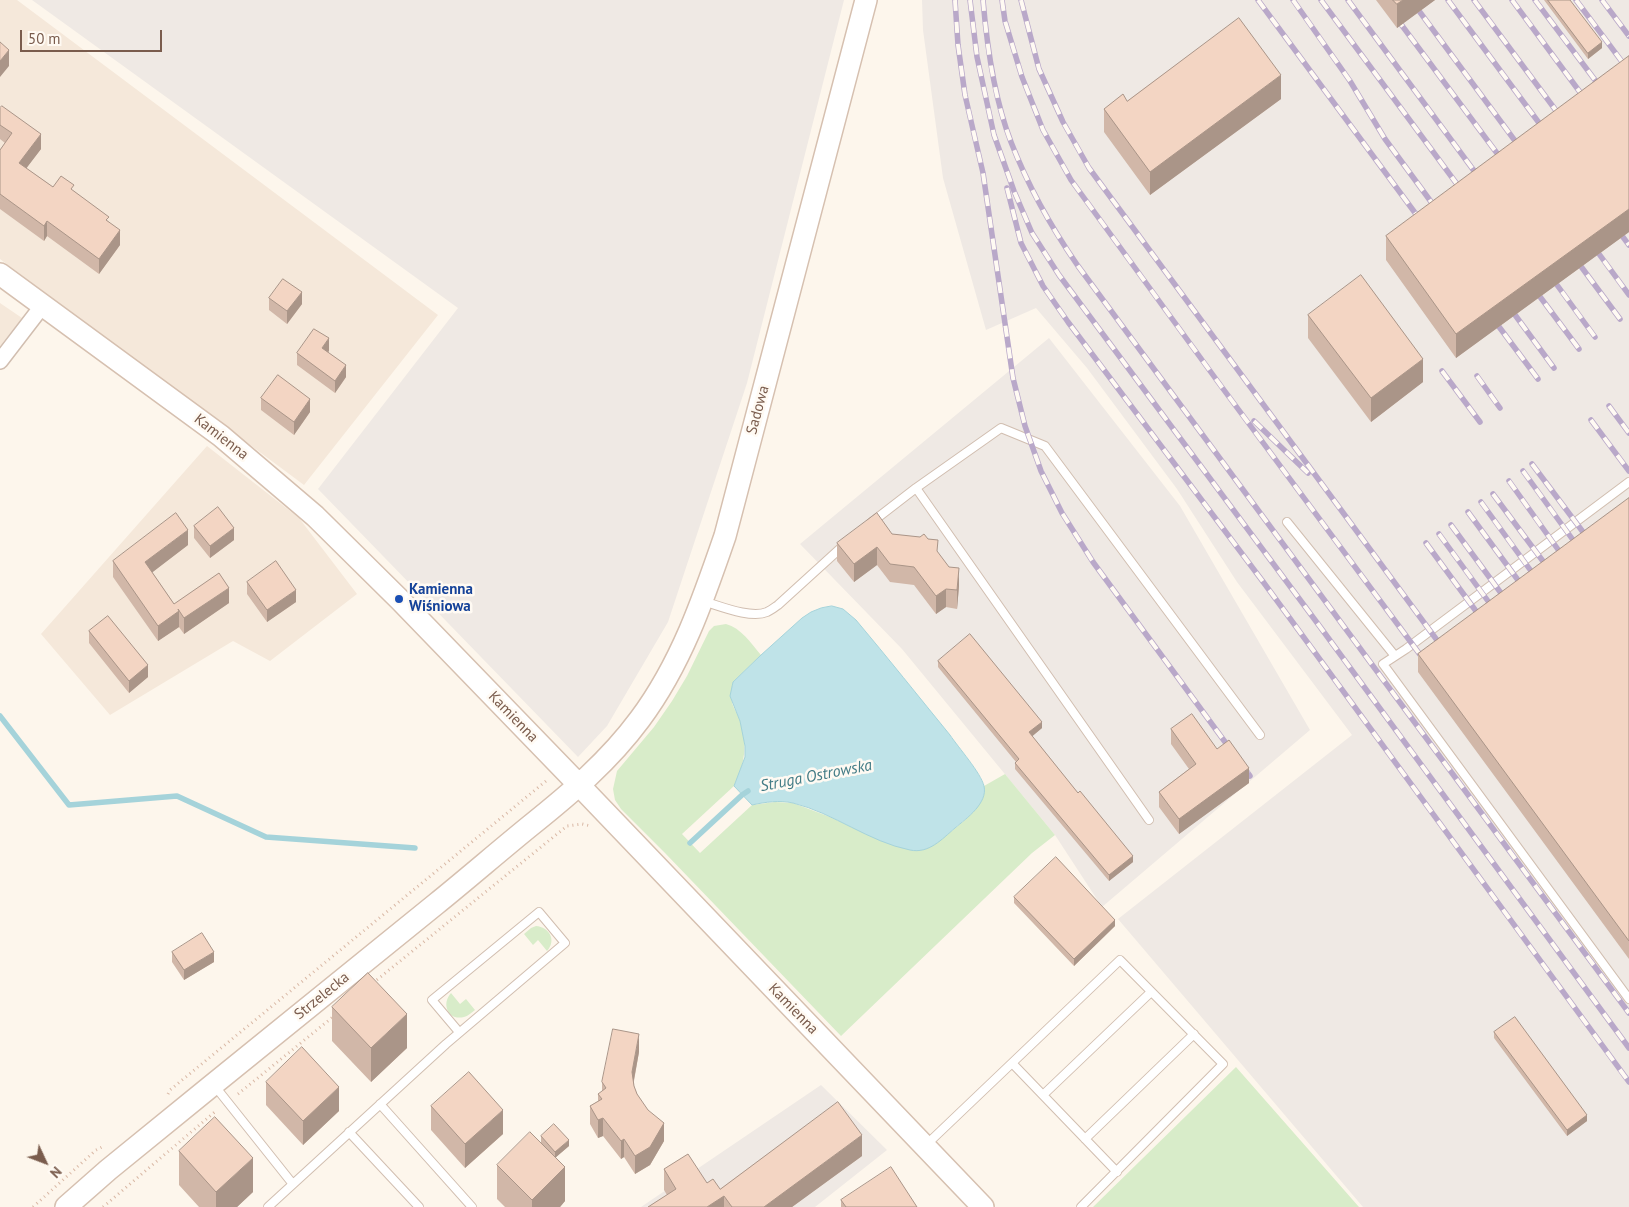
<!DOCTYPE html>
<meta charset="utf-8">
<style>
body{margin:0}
#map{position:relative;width:1629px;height:1207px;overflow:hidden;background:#fdf6ec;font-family:"PT Sans",sans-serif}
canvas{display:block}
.north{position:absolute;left:20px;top:1137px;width:50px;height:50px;-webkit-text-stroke:4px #fffaf3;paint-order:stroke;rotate:133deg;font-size:14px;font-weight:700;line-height:20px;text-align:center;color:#7a5c4d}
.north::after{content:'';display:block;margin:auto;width:18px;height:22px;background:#7a5c4d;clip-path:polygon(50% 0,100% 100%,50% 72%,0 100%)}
.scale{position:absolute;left:20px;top:30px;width:142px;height:22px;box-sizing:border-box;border:2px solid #7a5c4d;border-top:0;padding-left:6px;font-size:15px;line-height:18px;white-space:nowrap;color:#7a5c4d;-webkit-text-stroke:4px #fffaf3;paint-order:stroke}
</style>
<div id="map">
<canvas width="1629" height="1207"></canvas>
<div class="north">N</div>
<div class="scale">50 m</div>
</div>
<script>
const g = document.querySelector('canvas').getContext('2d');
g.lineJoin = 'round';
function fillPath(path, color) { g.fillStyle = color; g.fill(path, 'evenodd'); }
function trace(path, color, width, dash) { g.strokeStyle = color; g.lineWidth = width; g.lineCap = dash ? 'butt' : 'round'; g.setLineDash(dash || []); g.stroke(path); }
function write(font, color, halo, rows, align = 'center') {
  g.font = font + ' "PT Sans",sans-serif'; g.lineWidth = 5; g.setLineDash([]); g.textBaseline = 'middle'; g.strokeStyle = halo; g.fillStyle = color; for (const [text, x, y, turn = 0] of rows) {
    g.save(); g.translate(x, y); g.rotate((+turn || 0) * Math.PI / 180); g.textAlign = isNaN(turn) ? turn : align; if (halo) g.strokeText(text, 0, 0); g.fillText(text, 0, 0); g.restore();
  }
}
fillPath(new Path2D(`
 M0,0h17l421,315 -134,170 -304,-226z
 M0,303l22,15 -22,28z
 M207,446l92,72 58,76 -87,67 -37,-20 -123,74 -69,-81z`), '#f5e8da');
fillPath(new Path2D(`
 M32,0h812l-97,383 -79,239 -61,104 -29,31 -260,-268 140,-181z
 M922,0h707v1207h-266l-245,-288 234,-184 -115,-153 -60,-93 -90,-121 -51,-60 -50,22 -43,-152 -20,-148z
 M1049,338l131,168 130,224 -208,177 -47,-72 -153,-186 -102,-105z
 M821,1085l66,65 -72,57h-174z`), '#efe9e4');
fillPath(new Path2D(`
 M726,624c15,4 25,19 35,31l-28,27c0,6 -2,14 -1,20 1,6 6,12 8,18 8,23 5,45 -6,66l-52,48 18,19 52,-48 23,-3 18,1 37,14 20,9 90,14c17,-14 43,-29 44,-54l21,-12 50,61 -23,18 -191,183 -176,-183 -44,-44 -6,-9 -2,-11 4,-18 37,-44 18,-26 15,-25 22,-45 5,-5z
 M536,926c13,1 21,14 11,25l-9,-11 -5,5 -9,-11 7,-6z
 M451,993l9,11 6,-5 9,11c-4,3 -7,6 -11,7 -16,4 -23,-13 -13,-24z
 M1236,1067l123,140h-266z`), '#d8ecc9');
const water = new Path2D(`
 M832,606l11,3 13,11c32,38 63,77 94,115 8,12 31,38 34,51 4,17 -17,32 -29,42 -13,11 -26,26 -45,22 -41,-8 -76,-37 -117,-47 -13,-3 -28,-1 -41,2l-18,-19 11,-29v-11l-5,-25 -10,-25 3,-14 28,-27 41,-37 9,-6 10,-4z`);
fillPath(water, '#bfe3e8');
trace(water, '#a5d3da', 1);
trace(new Path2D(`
 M0,716l69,89 108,-9 89,41 149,11
 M690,843l52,-48 6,-4`), '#a5d3da', 5.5);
const lane = new Path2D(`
 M1629,482l-223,167 -23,15 246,335
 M916,488l85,-60 44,18 215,289
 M872,522l44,-34 233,332
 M1287,522l108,134
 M703,601c17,5 48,18 64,11 4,-2 8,-5 11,-7l66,-60
 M1012,1063l105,109
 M214,1085l78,98
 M1043,1095l108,-103
 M380,1104l92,103
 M349,1132l70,75
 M1085,1139l109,-105
 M925,1146l195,-186 103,104 -142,143
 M268,1207l178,-163 119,-101 -26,-31 -107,88 27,32`);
const street = new Path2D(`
 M0,361l43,-56`);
const secondary = new Path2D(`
 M0,274l221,162 94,80 84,83 180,186 404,422
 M66,1207l42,-37c109,-89 218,-177 328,-266 31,-25 62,-52 94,-78 40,-32 79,-65 110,-107 41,-55 63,-119 85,-183l141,-536`);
trace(lane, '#d1beb0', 10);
trace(street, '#d1beb0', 18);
trace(secondary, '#d6c0b0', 24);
trace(new Path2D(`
 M373,983l194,-157 15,-2 9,2
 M168,1094l2,-4 376,-309 -2,-2
 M238,1094l96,-78
 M33,1207l63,-57 8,-4
 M103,1207l114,-97`), '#d9b8a5', 3, [1, 4]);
trace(lane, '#fff', 8);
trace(street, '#fff', 15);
trace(secondary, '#fff', 21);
const rail = new Path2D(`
 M955,0l3,45 7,50 18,78 30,205 12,48 16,45 21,42 31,49 157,214
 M970,0l7,57 17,78 20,56 18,42 27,42 259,349 311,424
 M983,0c4,47 11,98 28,142 17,44 40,85 67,124l551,747
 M1002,0l3,21 17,56 21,53 28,50 150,206 206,278
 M1021,0l18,69 24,53 26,46 356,483
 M1258,0l166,225
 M1293,0l57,81 35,58 55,75
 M1321,0l144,195
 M1348,0l135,183
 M1383,0l122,164
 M1411,0l113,153
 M1448,0l100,135
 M1474,0l89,120
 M1512,0l76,103
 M1535,0l69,92
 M1576,0l53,71
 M1602,0l27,36
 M1007,188l14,55 22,43 25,36 196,261 365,499
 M1614,225l15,20
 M1591,243l38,52
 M1574,257l46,62
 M1549,274l46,63
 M1532,286l47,63
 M1507,304l47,64
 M1491,316l47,63
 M1442,371l38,51
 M1477,376l23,32
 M1609,406l20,27
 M1591,420l38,51
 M1254,421l54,52
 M1532,464l60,80
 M1523,471l58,80
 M1509,481l58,81
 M1493,494l58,78
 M1481,502l58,80
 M1468,512l58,79
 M1451,525l58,79
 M1439,534l57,78
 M1426,543l58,79`);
trace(rail, '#b9a8c9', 5.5);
trace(rail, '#fffaf3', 4, [11]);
fillPath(new Path2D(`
 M1376,0h59l-38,28z
 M1544,0h26l32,48 -14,11z
 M1629,56v176l-173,126 -70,-98v-24z
 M1281,99l-131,96 -46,-63v-23l23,-8z
 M0,108l41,41 -15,19 27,19 21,4 35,31 11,23 -21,29 -52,-38 -3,5 -44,-32v-59l5,-7 -5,-4z
 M269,298l33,6 -15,20 -18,-14z
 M1308,315l115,67 -52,40 -63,-84z
 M329,351l-1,1 18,25 -11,16 -38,-28v-12z
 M261,398l49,14 -16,23 -33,-25z
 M1629,498v461l-211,-287v-18z
 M194,526l40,14 -24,18 -16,-20z
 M892,534l36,5 31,47 -2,23 -11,-2 -10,7 -22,-29 -24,-3 -13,-17 -23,17 -17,-21v-18z
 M188,545l-36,27 22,32 55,-1 -45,31 -5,-7 -21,14 -45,-64v-16z
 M247,582l49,20 -29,20 -20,-28z
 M89,631l59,46 -19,16 -40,-50z
 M938,661l104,67 -10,8 101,126 -24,19 -94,-112v-6l1,-1 -78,-95z
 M1171,729l46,20 32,34 -70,51 -20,-27v-15l30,-23 -18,-25z
 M1014,897l101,29 -41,40 -60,-63z
 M172,952l42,10 -30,18 -12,-18z
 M332,1007l75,41 -36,34 -39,-41z
 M1494,1032l93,89 -20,15 -73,-98z
 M639,1052l-5,29v5l3,8 27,47 -14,24 -15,9 -11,-17 -3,2 -18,-23 -5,2 -8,-14v-18l8,-5v-7l4,-2v-10z
 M266,1082l73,29 -36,34 -37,-40z
 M431,1106l72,28 -38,34 -34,-38z
 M541,1136l28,10 -13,11 9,44 -5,6h-55l-8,-8v-34l44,-23z
 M179,1151l74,41 -16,15h-38l-20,-22z
 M862,1156l-70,51h-144l19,-12 -3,-5v-21l43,14 13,6z
 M841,1200l76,7h-76z`), '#d1b7a8');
fillPath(new Path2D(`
 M1403,0h32l-38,28v-24z
 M1602,42v6l-14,11v-6z
 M9,50v16l-9,11v-16z
 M1281,75v24l-131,96v-23z
 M41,134v15l-22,29v-15z
 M1629,209v23l-173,126v-24z
 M47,221v15l-3,5v-15z
 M120,230v15l-21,29v-15z
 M302,292v12l-15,20v-13z
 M329,338v13l-7,9v-12z
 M1423,359v23l-52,40v-24z
 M346,365v12l-11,16v-12z
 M310,399v13l-16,23v-13z
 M234,528v12l-24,18v-12z
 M188,530v15l-43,33v-16z
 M877,547v18l-23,17v-18z
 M959,568v18l-2,23v-19z
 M229,588v15l-45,31v-16z
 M946,589v18l-10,7v-18z
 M296,590v12l-29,20v-12z
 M179,611v16l-21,14v-15z
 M148,665v12l-19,16v-12z
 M1042,722v6l-13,11v-7z
 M1249,768v15l-70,51v-15z
 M1133,856v6l-24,19v-6z
 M1115,920v6l-41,40v-7z
 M214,952v10l-30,18v-10z
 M407,1014v34l-36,34v-34z
 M639,1034v18l-7,38v-18z
 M339,1087v24l-36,34v-24z
 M503,1110v24l-38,34v-24z
 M1587,1115v6l-20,15v-6z
 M603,1118v18l-5,2v-18z
 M664,1123v18l-14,24 -15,9v-18z
 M862,1135v21l-70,51h-28z
 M624,1139v18l-3,2v-18z
 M569,1140v6l-14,12v-6z
 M253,1158v34l-16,15h-21v-15z
 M565,1167v34l-5,6h-28v-7z
 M724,1196v11h-17z`), '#aa9588');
const building = new Path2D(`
 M1393,0h10l-6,4z
 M1548,0h22l32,42 -14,11z
 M1239,18l42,57 -131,97 -46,-63 19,-15 4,7z
 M0,42l9,8 -9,11z
 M1629,56v153l-173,125 -70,-98z
 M2,106l39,28 -22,29 34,24 8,-11 13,9 -3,4 38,28 -3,3 14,10 -21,29 -52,-38 -3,5 -44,-32v-44l12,-17 -12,-8v-17z
 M1361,275l62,84 -52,39 -63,-83z
 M283,279l19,13 -15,19 -18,-13z
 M314,329l15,9 -7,10 24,17 -11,16 -38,-28z
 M278,375l32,24 -16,23 -33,-24z
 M1629,498v443l-211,-287z
 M218,507l16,21 -24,18 -16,-20z
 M176,513l12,17 -43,32 29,42 45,-31 10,15 -45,30 -6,-9 1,2 -21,15 -45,-65z
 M877,513l15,21 28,3 4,-3 4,5 10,1 -1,11 12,16 10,1 -2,22 -11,-1 -10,7 -22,-29 -24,-3 -13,-17 -23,17 -17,-21z
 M276,561l20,29 -29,20 -20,-28z
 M108,616l40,49 -19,16 -40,-50z
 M970,634l72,88 -13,10 49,61 2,-2 53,65 -24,19 -94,-112 4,-4 -81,-98z
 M1192,714l25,35 12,-9 20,28 -70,51 -20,-27 37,-28 -25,-35z
 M1056,857l59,63 -41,39 -60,-62z
 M202,933l12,19 -30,18 -12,-18z
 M368,973l39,41 -36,34 -39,-41z
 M1515,1017l72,98 -20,15 -73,-98z
 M613,1029l26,5 -7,38 2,14 3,8 11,16 16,13 -14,24 -15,9 -11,-17 -3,2 -18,-23 -5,2 -8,-14 12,-7 -4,-5 8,-6 -4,-6z
 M302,1047l37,40 -36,34 -37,-39z
 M469,1072l34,38 -38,34 -34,-38z
 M838,1102l24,33 -98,72h-32l-8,-11 -17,11h-59l28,-18 -12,-20 24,-15 19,29 6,-4 7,10z
 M215,1117l38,41 -37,34 -37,-41z
 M554,1124l15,16 -14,12 -14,-16z
 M530,1132l35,35 -33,33 -35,-35z
 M891,1167l26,40h-71l-5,-7z`);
fillPath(building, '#f3d5c3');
trace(building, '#aa9588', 1);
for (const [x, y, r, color] of [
 [399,599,5,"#1a4fb4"]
]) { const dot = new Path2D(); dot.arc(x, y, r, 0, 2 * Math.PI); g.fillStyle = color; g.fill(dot); trace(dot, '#fffaf3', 2); }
write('15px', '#7a5c4d', '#fffaf3', [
 ["Sadowa",758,410,-75],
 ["Kamienna",221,437,38],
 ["Kamienna",513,717,46],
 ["Strzelecka",322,996,-39],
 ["Kamienna",793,1009,46]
]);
write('bold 15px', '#164399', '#fffaf3', [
 ["Kamienna",409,590],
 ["Wiśniowa",409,607]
], 'left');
write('italic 16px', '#437c86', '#fffaf3', [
 ["Struga Ostrowska",816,776,-11]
]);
</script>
